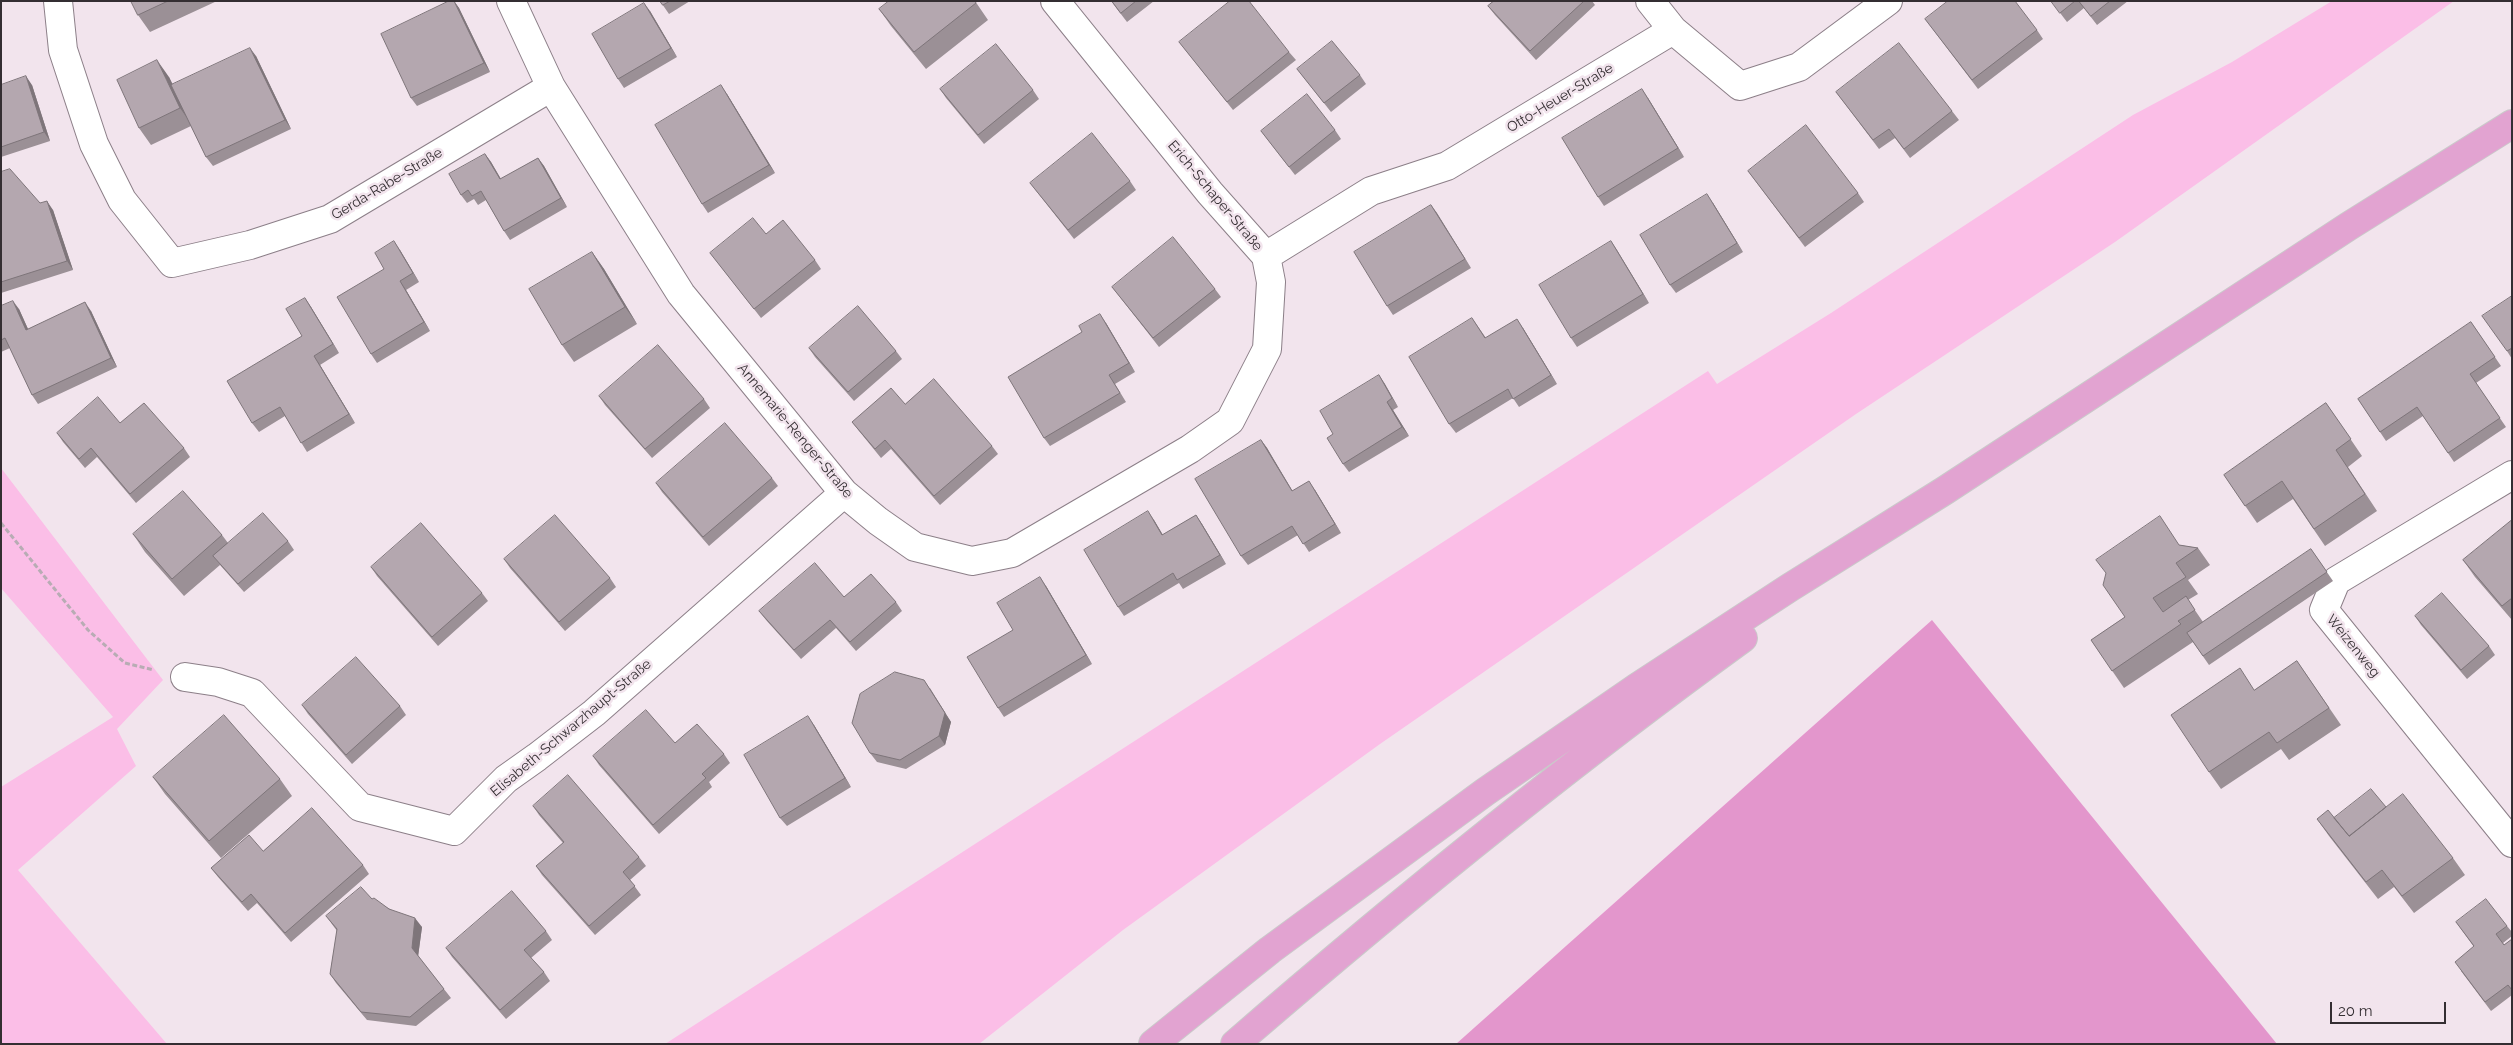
<!DOCTYPE html>
<meta charset="utf-8">
<style>
body{margin:0}
#map{position:relative;width:2513px;height:1045px;overflow:hidden;background:#f2e4ed;font-family:Raleway,sans-serif}
canvas{display:block}
.frame{position:absolute;inset:0;border:2px solid #342e32;pointer-events:none}
.scale{position:absolute;left:2330px;top:1002px;width:116px;height:22px;box-sizing:border-box;border:2px solid #342e32;border-top:0;padding-left:6px;font-size:15px;line-height:18px;white-space:nowrap;color:#342e32;-webkit-text-stroke:4px #f2e4ed;paint-order:stroke}
</style>
<div id="map">
<canvas width="2513" height="1045"></canvas>
<div class="frame"></div>
<div class="scale">20 m</div>
</div>
<script>
const g = document.querySelector('canvas').getContext('2d');
g.lineJoin = 'round';
function fillPath(path, color) { g.fillStyle = color; g.fill(path, 'evenodd'); }
function trace(path, color, width, dash) { g.strokeStyle = color; g.lineWidth = width; g.lineCap = dash ? 'butt' : 'round'; g.setLineDash(dash || []); g.stroke(path); }
function write(font, color, halo, rows, align = 'center') {
  g.font = font + ' Raleway,sans-serif'; g.lineWidth = 5; g.setLineDash([]); g.textBaseline = 'middle'; g.strokeStyle = halo; g.fillStyle = color; for (const [text, x, y, turn = 0] of rows) {
    g.save(); g.translate(x, y); g.rotate((+turn || 0) * Math.PI / 180); g.textAlign = isNaN(turn) ? turn : align; if (halo) g.strokeText(text, 0, 0); g.fillText(text, 0, 0); g.restore();
  }
}
fillPath(new Path2D(`
 M2332,1h122l-339,241 -259,172 -476,330 -257,186 -144,114h-314l1043,-673 9,13 114,-71 302,-198 99,-53z
 M1,468l162,212 -46,49 19,37 -118,104 149,174h-166v-257l112,-70 -112,-129z`), '#fbbee7');
fillPath(new Path2D(`
 M1932,620l345,424h-821z`), '#e396cc');
const minor = new Path2D(`
 M58,1l5,49 31,94 28,56 50,63 78,-18 80,-26 221,-132
 M511,1l40,86 130,207 163,199 34,28 37,26 57,14 40,-8 178,-104 40,-28 37,-72 4,-67 -5,-26
 M1055,1l155,192 56,63
 M1650,1l23,29 67,56 59,-19 89,-66
 M1266,256l105,-65 76,-25 226,-136
 M2512,475l-176,106 -12,29 188,233
 M185,677l33,5 34,11 108,114 94,24 52,-52 31,-22 57,-44 250,-220`);
const primary = new Path2D(`
 M1153,1044l117,-94 215,-158 151,-104 153,-100 155,-97 405,-265 163,-102
 M1235,1044c164,-142 333,-279 508,-406`);
trace(minor, '#8c7f88', 30);
trace(primary, '#cac9ca', 30);
trace(new Path2D(`
 M1,523l87,107 37,33 29,7`), '#b8acb4', 3, [5, 2.5]);
trace(minor, '#fff', 28);
trace(primary, '#e2a3d1', 28);
fillPath(new Path2D(`
 M131,1h86l-67,31 -12,-17z
 M454,1l5,7 31,64 -73,34 -6,-8z
 M660,1h30l-21,13z
 M975,1l13,19 -62,49 -35,-43 -12,-17z
 M1111,1h43l-27,21z
 M1494,1h98l3,4 -59,55 -41,-45 -7,-9z
 M2051,1h77l-31,24 -13,-17 -17,14z
 M650,11l27,46 -53,31 -6,-9z
 M1925,19l112,11 6,9 -65,50z
 M1179,42l110,10 7,8 -63,50z
 M256,56l35,73 -78,37 -7,-9 -15,-31 -40,19 -12,-17 30,-51 4,8z
 M1297,69l63,6 6,9 -35,28z
 M1,85h31l18,56 -49,16z
 M940,89l93,1 6,9 -55,45 -38,-46z
 M1836,92l116,19 7,9 -49,38 -15,-20 -16,11z
 M727,94l48,79 -67,40 -6,-9z
 M1648,98l36,59 -80,49 -6,-9z
 M1335,130l6,9 -46,36 -34,-44z
 M485,154l6,8 10,17 37,-21 6,8 23,41 -57,33 -6,-9 -18,-31 -8,5 -4,-6 -7,4 -6,-8z
 M1748,171l110,22 6,9 -59,45z
 M1,172l39,31 13,7 20,60 -72,23z
 M1130,181l6,9 -62,49 -44,-56z
 M1713,203l30,49 -67,41 -6,-8z
 M1431,205l40,63 -78,47 -6,-9z
 M766,234l49,26 6,9 -60,49 -51,-65z
 M1611,241l38,62 -72,44 -6,-9z
 M400,250l19,32 -13,8 24,41 -53,32 -6,-9 13,-85z
 M592,252l12,17 33,55 -63,38 -12,-17z
 M1112,287l103,2 6,8 -62,50z
 M2512,296v63l-5,-8z
 M305,298l6,9 28,46 -19,12 35,58 -48,29 -22,-36 -26,16 -7,-9 50,-87z
 M1,306l18,3 9,20 63,-18 26,56 -79,37 -6,-9 -22,-47 -9,4z
 M1472,318l14,20 37,-10 34,56 -38,23 -6,-9 -57,35 -7,-9z
 M2471,322l30,44 -25,17 30,44 -52,35 -31,-46 -37,25 -28,-42z
 M1106,323l29,49 -20,12 11,18 -76,44 -6,-8z
 M809,348l87,3 6,8 -48,42 -39,-44z
 M1379,375l19,32 -5,3 16,26 -60,36 -6,-8 -10,-30z
 M599,396l105,3 6,9 -58,50 -47,-53z
 M2326,403l36,53 -14,11 29,44 -52,35 -32,-47 -36,24 -33,-48z
 M905,404l87,42 6,8 -58,51 -49,-56 -10,9 -22,-27 -7,-9z
 M120,423l64,25 6,9 -54,46 -39,-46 -12,11 -22,-26 -6,-9z
 M1261,440l6,8 25,43 23,-1 26,43 -32,19 -11,-17 -50,30 -7,-9z
 M772,478l6,8 -69,60 -47,-54 -6,-9z
 M1196,515l6,9 24,40 -43,25 -4,-6 -55,33 -6,-9 36,-87 9,15z
 M2512,520v100l-37,-43 -12,-17z
 M133,534l89,1 6,8 60,-2 6,9 -50,42 -24,-27 -36,31 -39,-44z
 M2180,545l18,3 12,17 -22,15 10,14 -10,6 15,22 108,-73 22,32 -124,84 -16,-23 -69,46 -33,-48 34,-23 -19,-44z
 M504,559l106,19 6,9 -51,44 -55,-63z
 M371,567l111,26 6,8 -50,45 -61,-70z
 M1046,586l46,78 -88,53 -6,-9z
 M844,597l52,5 6,9 -46,40 -20,-23 -35,31 -35,-39 -7,-9z
 M2415,616l74,30 6,9 -28,24 -46,-54z
 M2297,661l44,64 -52,35 -8,-11 -60,40 -12,-17 46,-82z
 M930,688l21,34 -6,23 -39,24 -29,-7 -7,-9z
 M302,705l98,1 6,9 -54,49 -44,-50z
 M814,725l37,62 -64,39 -7,-8z
 M675,743l49,11 6,9 -21,19 3,5 -53,47 -60,-69 -6,-9z
 M153,777l127,2 12,17 -71,62 -56,-64z
 M533,806l106,51 7,9 -16,14 11,15 -46,40 -53,-60 -6,-9 27,-23 -24,-28z
 M2386,807l67,51 12,17 -51,38 -20,-26 -16,12 -49,-63 -12,-17 17,-1z
 M263,851l100,14 6,9 -78,68 -34,-39 -9,8 -30,-34 -7,-9z
 M372,899l50,28 -4,29 33,42 -35,28 -49,-6 -31,-37 -6,-9 7,-43 -11,-15z
 M2456,922l51,4 5,6v4l-9,7 1,2 8,-6v56l-21,16 -30,-40 13,-24z
 M546,931l6,9 -21,18 13,14 6,9 -44,38 -54,-62 -6,-9z`), '#9b9096');
fillPath(new Path2D(`
 M454,1l5,7 31,64 -6,-9z
 M644,3l6,8 27,46 -6,-9z
 M250,48l6,8 35,73 -6,-9z
 M157,60l12,17 23,48 -12,-17z
 M26,76l6,9 18,56 -6,-9z
 M721,85l6,9 48,79 -6,-8z
 M1642,89l6,9 36,59 -6,-9z
 M485,154l6,8 15,26 -6,-9z
 M538,158l6,8 23,41 -6,-9z
 M1707,194l6,9 30,49 -6,-9z
 M47,201l6,9 20,60 -6,-9z
 M1431,205l6,8 34,55 -6,-9z
 M394,241l6,9 19,32 -6,-9z
 M1611,241l6,9 32,53 -6,-9z
 M592,252l12,17 33,55 -12,-17z
 M400,281l6,9 24,41 -6,-9z
 M305,298l6,9 28,46 -6,-9z
 M13,301l6,8 13,29 -6,-8z
 M85,302l6,9 26,56 -6,-9z
 M1100,314l6,9 29,49 -6,-9z
 M1517,319l6,9 34,56 -6,-9z
 M314,356l6,9 35,58 -6,-9z
 M1379,375l6,9 13,23 -6,-9z
 M1387,402l6,8 16,26 -7,-9z
 M1261,440l6,8 31,52 -6,-9z
 M1309,481l6,9 26,43 -6,-9z
 M1148,511l6,9 14,24 -6,-9z
 M1196,515l6,9 24,40 -6,-9z
 M1040,577l6,9 46,78 -6,-9z
 M924,680l27,42 -6,23 -6,-9z
 M808,716l6,9 37,62 -6,-9z
 M415,918l7,9 -4,30 -6,-9z`), '#7e757a');
const building = new Path2D(`
 M131,1h37l-30,14z
 M449,1h5l30,62 -73,35 -30,-64z
 M660,1h10l-7,4z
 M889,1h86l1,2 -62,49 -35,-43z
 M1112,1h24l-15,12z
 M1230,1h19l40,51 -62,50 -48,-60z
 M1494,1h90l-54,50 -42,-45z
 M1948,1h67l22,29 -65,50 -47,-61z
 M2051,1h24l-15,12z
 M2079,1h31l-19,15z
 M644,3l27,45 -53,31 -26,-45z
 M1332,41l28,34 -36,28 -27,-34z
 M1899,43l53,68 -48,38 -15,-20 -16,11 -37,-48z
 M996,44l37,46 -55,45 -38,-46z
 M250,48l35,72 -79,37 -35,-72z
 M157,60l23,48 -41,20 -22,-48z
 M26,76l18,56 -43,15v-62z
 M721,85l48,80 -67,39 -47,-79z
 M1642,89l36,59 -80,49 -36,-59z
 M1307,94l28,36 -46,37 -28,-36z
 M1806,125l52,68 -59,45 -51,-67z
 M1092,133l38,48 -62,49 -38,-47z
 M485,154l15,25 38,-21 23,40 -57,33 -23,-40 -9,5 -4,-6 -7,5 -12,-21z
 M10,169l30,34 7,-2 20,60 -66,21v-110z
 M1707,194l30,49 -67,42 -30,-50z
 M1431,205l34,54 -78,47 -33,-54z
 M753,218l13,16 17,-14 32,40 -61,49 -44,-56z
 M1173,237l42,52 -62,49 -41,-51z
 M394,241l19,32 -13,8 24,41 -53,32 -34,-57 47,-28 -9,-16z
 M1611,241l32,53 -72,44 -32,-53z
 M592,252l33,55 -63,38 -33,-56z
 M2512,296v52l-5,3 -25,-35z
 M305,298l28,46 -19,12 35,58 -48,29 -21,-36 -28,16 -25,-42 75,-45 -16,-27z
 M13,301l13,29 59,-28 26,56 -79,37 -27,-57 -4,2v-34z
 M858,306l38,45 -48,41 -39,-44z
 M1100,314l29,49 -20,12 11,18 -76,45 -36,-61 74,-45 -3,-6z
 M1472,318l13,20 32,-19 34,56 -38,24 -5,-10 -59,35 -40,-67z
 M2471,322l24,35 -25,17 30,44 -52,35 -31,-46 -37,25 -22,-33z
 M658,345l46,54 -59,50 -46,-53z
 M1379,375l13,23 -5,4 15,25 -59,37 -16,-26 6,-4 -13,-23z
 M934,379l58,67 -58,50 -49,-56 -10,9 -23,-27 39,-34 14,16z
 M98,397l22,26 24,-20 40,45 -54,46 -39,-46 -12,11 -22,-26z
 M2326,403l25,36 -15,11 29,44 -51,35 -32,-48 -37,25 -21,-31z
 M725,423l47,55 -69,59 -47,-54z
 M1261,440l31,51 17,-10 26,43 -32,20 -11,-18 -51,30 -46,-77z
 M183,491l39,44 -50,44 -39,-45z
 M1148,511l14,24 34,-20 24,40 -43,25 -4,-7 -55,34 -34,-57z
 M263,513l25,28 -50,43 -25,-28z
 M555,515l55,63 -51,44 -55,-63z
 M2160,516l19,29 19,3 -22,15 10,14 -33,21 10,14 23,-16 9,14 -17,11 3,3 -69,47 -21,-31 34,-23 -22,-32 3,-12 -10,-13z
 M2512,520v78l-10,8 -39,-46z
 M421,523l61,70 -50,44 -61,-70z
 M2311,549l16,23 -124,84 -16,-23z
 M815,563l29,34 27,-23 25,28 -46,40 -20,-22 -36,30 -35,-39z
 M1040,577l46,78 -88,53 -31,-51 46,-27 -16,-27z
 M2442,593l47,53 -28,24 -46,-54z
 M356,657l44,49 -54,49 -44,-50z
 M2297,661l32,47 -52,35 -8,-11 -60,40 -38,-57 69,-47 14,22z
 M895,672l29,8 21,33 -6,23 -39,24 -30,-7 -18,-30 8,-29z
 M646,710l29,33 22,-19 27,30 -22,20 4,4 -53,47 -60,-69z
 M224,715l56,64 -71,62 -56,-64z
 M808,716l37,62 -65,40 -36,-63z
 M568,775l71,82 -16,15 12,14 -46,40 -53,-60 28,-24 -31,-36z
 M2371,789l15,18 -37,29 -15,-18z
 M2403,794l50,64 -51,38 -20,-26 -16,12 -49,-63 11,-9 21,26z
 M312,808l51,57 -78,68 -34,-39 -9,8 -31,-34 38,-33 14,16z
 M361,887l11,12 2,-1 15,11 26,9 -3,30 32,41 -34,28 -49,-5 -31,-38 7,-45 -11,-13z
 M512,891l34,40 -22,19 20,22 -44,38 -54,-62z
 M2486,899l21,27 -11,8 8,11 8,-6v51l-4,-5 -23,17 -30,-40 19,-16 -18,-24z`);
fillPath(building, '#b4a7af');
trace(building, '#7e757a', 1);
write('14px', '#342e32', '#f2e4ed', [
 ["Otto-Heuer-Straße",1560,98,-31],
 ["Gerda-Rabe-Straße",387,184,-31],
 ["Erich-Schaper-Straße",1215,196,50],
 ["Annemarie-Renger-Straße",795,431,50],
 ["Weizenweg",2353,646,51],
 ["Elisabeth-Schwarzhaupt-Straße",571,728,-40]
]);
</script>
